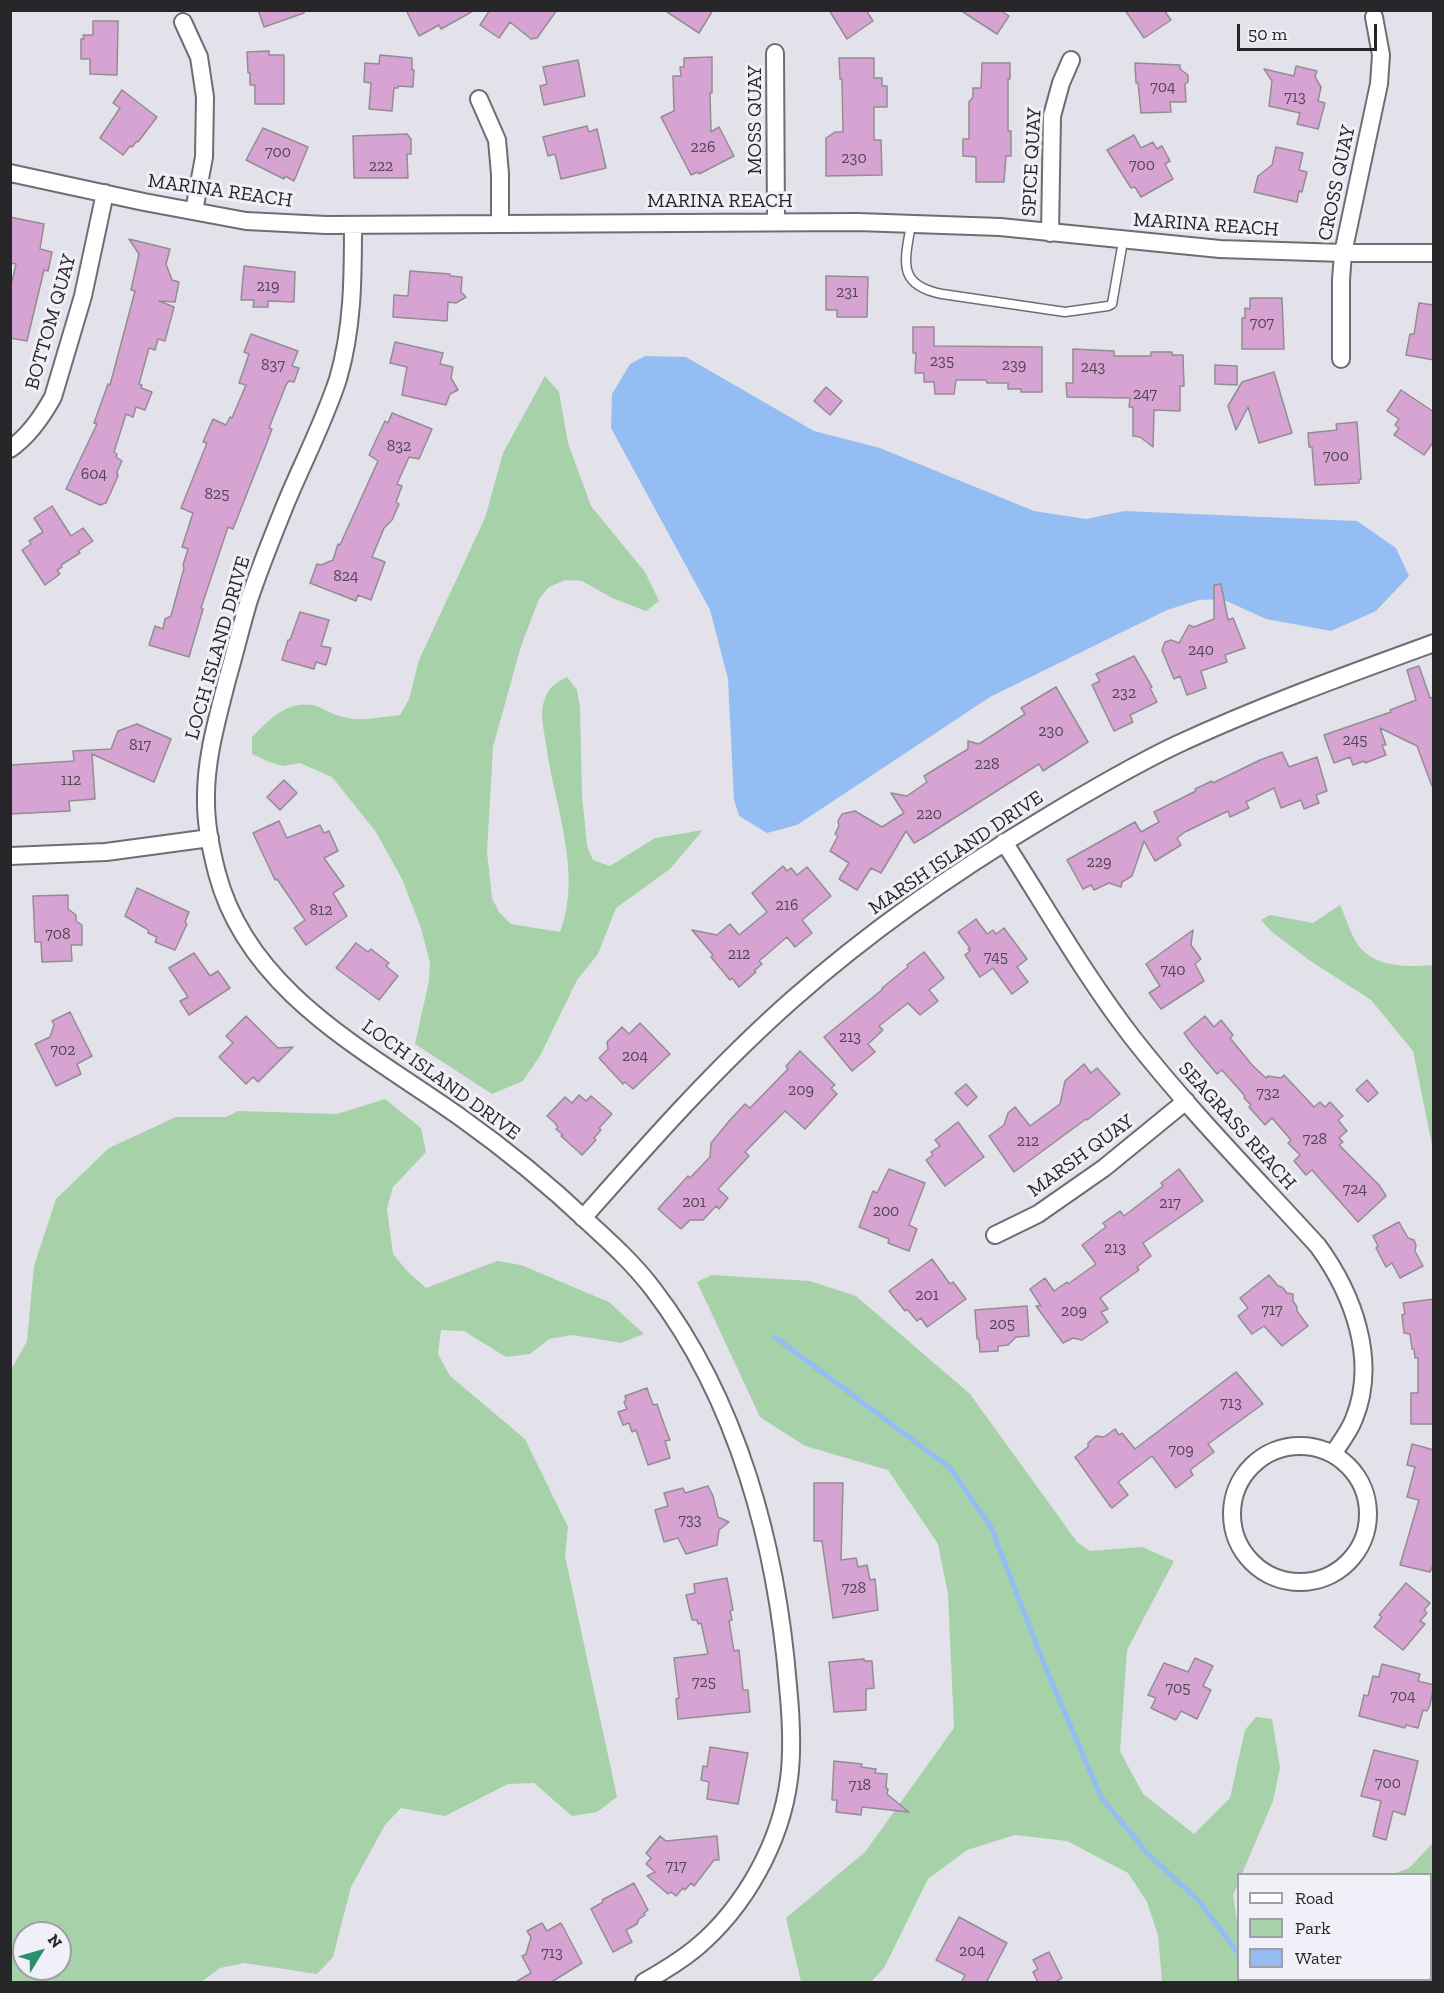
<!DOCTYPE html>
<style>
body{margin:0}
#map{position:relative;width:1444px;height:1993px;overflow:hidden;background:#e3e2ea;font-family:"Zilla Slab",serif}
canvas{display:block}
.frame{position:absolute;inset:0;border:12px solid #272629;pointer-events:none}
.legend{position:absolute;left:1237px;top:1873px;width:195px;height:108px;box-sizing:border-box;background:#f0f0f8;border:2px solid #a09fa5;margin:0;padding:8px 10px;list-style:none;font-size:18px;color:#272629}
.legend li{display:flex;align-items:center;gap:12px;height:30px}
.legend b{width:30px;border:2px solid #a09fa5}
.north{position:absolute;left:12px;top:1921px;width:60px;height:60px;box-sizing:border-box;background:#f0f0f8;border:2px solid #a09fa5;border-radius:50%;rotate:53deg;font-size:16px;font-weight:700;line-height:24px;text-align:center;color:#272629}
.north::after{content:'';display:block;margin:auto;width:21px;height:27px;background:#2c8f6a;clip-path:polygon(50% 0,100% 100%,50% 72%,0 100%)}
.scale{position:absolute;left:1237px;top:24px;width:140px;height:27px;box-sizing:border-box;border:3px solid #272629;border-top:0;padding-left:8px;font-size:18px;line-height:21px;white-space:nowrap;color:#272629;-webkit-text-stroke:4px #f0f0f8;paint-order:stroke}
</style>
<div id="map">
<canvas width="1444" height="1993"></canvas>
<div class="frame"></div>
<ul class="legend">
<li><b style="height:8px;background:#fff"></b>Road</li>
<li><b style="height:16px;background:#a6d1a9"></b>Park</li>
<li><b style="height:16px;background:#94bef3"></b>Water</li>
</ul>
<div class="north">N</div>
<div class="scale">50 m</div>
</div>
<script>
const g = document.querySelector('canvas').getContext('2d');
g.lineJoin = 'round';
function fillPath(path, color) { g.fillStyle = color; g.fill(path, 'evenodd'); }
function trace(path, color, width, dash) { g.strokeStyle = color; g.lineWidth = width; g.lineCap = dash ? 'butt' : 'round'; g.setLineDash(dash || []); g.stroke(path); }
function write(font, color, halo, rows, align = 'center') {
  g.font = font + ' "Zilla Slab",serif'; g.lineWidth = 6; g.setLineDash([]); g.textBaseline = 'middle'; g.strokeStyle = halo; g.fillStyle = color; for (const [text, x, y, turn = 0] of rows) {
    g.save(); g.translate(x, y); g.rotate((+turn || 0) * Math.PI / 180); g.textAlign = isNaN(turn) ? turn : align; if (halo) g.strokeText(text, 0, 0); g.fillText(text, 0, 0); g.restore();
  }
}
fillPath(new Path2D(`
 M545,376l14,16 9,51 23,63 54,66 14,29 -13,10 -34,-13 -30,-17 -17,-1 -16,7 -10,12 -18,47 -28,101 -6,105 5,46 7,14 12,12 49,8c23,-61 -6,-126 -14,-188 -2,-14 -7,-31 -1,-46 4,-11 12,-16 22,-21l10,13 3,17 2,88 5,51 6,14 17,6 45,-28 48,-8 -33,39 -54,39 -18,46 -21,26 -36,74 -18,27 -31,13 -77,-50 14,-63 1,-18 -9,-35 -19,-49 -26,-47 -44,-55 -32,-14 -17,3 -16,-5 -15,-7v-17c16,-16 34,-36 60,-32 10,2 20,10 31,12 18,5 38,0 57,-2l9,-16 10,-39 66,-142 18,-65z
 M1340,905c6,13 10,28 18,40 17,23 50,22 75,20v185l-20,-99 -42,-51 -62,-40 -37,-28 -11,-12 9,-5 43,8z
 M385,1099l36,29 5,24 -33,35 -6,22 6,45 15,18 18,16 71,-27 24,4 88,37 35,32 -23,9 -48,-8 -24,4 -19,15 -24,3 -42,-26 -23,-1 -3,24 12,22 75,63 43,88 -3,29 52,241 -20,15 -25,4 -38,-33 -26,1 -63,32 -44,-8 -16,17 -34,62 -18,70 -16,17 -73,-11 -24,5 -19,14h-190v-612l16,-29 7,-75 22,-67 53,-51 67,-31h50l12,-6 99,3zM24,1933h36v36h-36z
 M712,1275l98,6 46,15 114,98 107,148 13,9 52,-4 32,14 -47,89 -7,101 23,43 51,40 36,-36 15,-68 11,-13 16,2 8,49 -7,33 -31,73h-4v10l-5,11 5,32v53h152v2h-228l-4,-47 -11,-33 -19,-29 -61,-32 -52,-6 -48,15 -39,29 -44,89 -13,14h-70l-15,-64 79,-66 89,-124 -6,-134 -10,-50 -50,-74 -83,-24 -45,-29 -63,-135z
 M1433,1843v98h-3v-67h-37l16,-6z`), '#a6d1a9');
fillPath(new Path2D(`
 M645,356l41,1 128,74 66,17 154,63 52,8 38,-8 233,10 39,27 13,28 -33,35 -45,20 -65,-12 -44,-20 -23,1 -32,10 -177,87 -193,128 -30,8 -28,-17 -5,-16 -6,-121 -18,-69 -99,-182 1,-34 18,-30z`), '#94bef3');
trace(new Path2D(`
 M775,1337l175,131 41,59 53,137 57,133 46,56 52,48 39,52
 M1249,1980l1,2`), '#94bef3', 5);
const building = new Path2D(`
 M258,10h46v3l-40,14z
 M406,10h69l-34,19 -2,-4 -20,11z
 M490,10h67l-20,28 -6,1 -21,-17 -11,16 -19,-13z
 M664,10h49l-14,23z
 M829,10h37l7,11 -26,18z
 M960,10h40l9,6 -12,18z
 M1125,10h39l7,10 -27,18z
 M93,21h25l-1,54 -27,-1v-15h-9v-20h3l-1,-4h10z
 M269,51v4h15v49h-29v-19h-5v-12h-2l-1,-21z
 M380,55l32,3v12h2l-1,17 -15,-1v2h-4l-2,23 -23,-2 2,-26 -7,-1 1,-19 14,1z
 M712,57v36h-2l1,39 8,-5 15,29 -35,18 -1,-2 -7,3 -30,-58 13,-6 -1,-35h8l-1,-9h4v-9z
 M839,58h35v20h8v8h5v21h-13v33h7l1,35 -56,1v-38l9,-6h8l-1,-53h-2z
 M578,60l7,36 -41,9 -4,-19 7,-2 -4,-17z
 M982,63h28v16h-2v52h3v25h-5l-2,26h-28v-25l-13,-1v-17h6v-37l4,-5v-9h8z
 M1135,63l45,2v4l8,6v7l-3,2 1,18h-16l1,10 -30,1 -3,-30h-2z
 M1296,66l21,5 -2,6 6,10 -3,14 7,2 -7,26 -21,-5 3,-11 -31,-7 3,-25 -8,-12 30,7z
 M122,90l35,27 -19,25 -1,-1 -5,6 -2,-1 -7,9 -23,-17 20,-30 -7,-5z
 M587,126l2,6 8,-3 9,39 -45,11 -6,-25 -7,2 -5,-19z
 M263,128l45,19 -14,34 -9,-5 -1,3 -38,-19z
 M407,134l4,5v15h-4l1,24h-54l-1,-42z
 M1134,135l7,13 12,-6 4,7 5,-3 8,15 -5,3 8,15 -32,18 -6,-10 -4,1 -24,-38z
 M1276,147l27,6 -4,17 8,2 -5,20 -3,-1 -2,11 -43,-10 4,-16 14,-11z
 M10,217l34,7 -4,25 12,3 -4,19 -4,-1 -17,71 -17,-3v-48l6,-26 -6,-1z
 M129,239l41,10 -4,15 6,16 7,2 -4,20 -16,-1 15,6 -9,34 -7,-2 -3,11 -6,-2 -10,36 3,1 -1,3 11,4 -7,18 -9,-3 -3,10 -7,-3 -12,38 3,2 -1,3 6,4 -5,11 1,4 -12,27 -6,2 -34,-16 31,-65 -3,-1 14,-39 2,1 25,-94 -4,-1 8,-36z
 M244,266l51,6 -1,30 -26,-1v6h-15l1,-7h-13z
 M410,271l40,3v2l12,1 -1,15 5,5 -10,6 -8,-1 -1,19 -54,-4 1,-22 14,1z
 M826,276l42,1 -1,40h-30v-7h-11z
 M1250,298h32l2,51h-42v-31h3v-10l5,1z
 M1419,303l15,2v55l-28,-5 4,-21h4z
 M913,327h21v19l108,1v45h-21v-3h-13v-6h-21l-1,-3h-30l-2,14h-19l-1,-12h-10v-9h-9l1,-20h-3z
 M251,334l47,17 -6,15 7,2 -5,14 -5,-1 -3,4 -17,43 3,1 -6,16 -33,84 -5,-2 -27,81 2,1 -14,48 -40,-12 6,-19 8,3 2,-10 6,-3 13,-48 -1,-3 5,-16 -6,-2 11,-34 -12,-5 26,-65 -4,-1 10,-23 13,6 4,-8 2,1 14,-33 -7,-2 10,-29 -5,-2z
 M395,342l48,11 -3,11 13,3 -2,11 7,12 -8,4 -4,11 -44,-10 5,-28 -17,-4z
 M1073,349l41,2v5h37v-4h21v3h11l1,31h-4v25l-26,-1 -1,37 -13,-10 -7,-1v-29h-4l1,-9 -63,-1 -1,-14h7z
 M1215,365l22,1v19l-22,-1z
 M1274,372l18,61 -33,10 -11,-36 -12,23 -8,-24 14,-24z
 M826,387l16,14 -12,14 -16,-14z
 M1401,390l33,22v29l-10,14 -30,-20 5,-7 -4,-3 4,-6 -12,-8z
 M392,413l40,16 -13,30 -10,-2 -12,27 5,2 -6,16 3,2 -7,16 -8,8 -12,29 13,5 -14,38 -13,-5 -2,6 -46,-18 7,-19 4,1 12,-5 5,-16 2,1 38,-84 -9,-6 16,-34 3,2z
 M1357,422l4,57 -2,1v3l-44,2 -3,-38h-3l-1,-14 29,-3 -1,-6z
 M52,506l19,30 12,-8 10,13 -15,10 2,2 -19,12 1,2 -5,3 3,4 -15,11 -23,-35 9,-6 -2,-3 14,-9 -9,-14z
 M1221,584l7,36 5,-2 12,30 -20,7 2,7 -26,9 5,17 -19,7 -7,-19 -6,3 -12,-29 3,-8 6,-2 8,3 10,-18 5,2 20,-8v-34z
 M300,612l29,8 -8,26 10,2 -5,17 -10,-3 -2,7 -32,-9 6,-20h2z
 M1134,656l18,31 -2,1 7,14 -27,13 3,7 -19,9 -22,-46 8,-4 -4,-7z
 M1419,666l11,32 4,-1v89h-2l-15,-40 -37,-18 6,17h-4l4,10 -21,8 -1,-2 -11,4 -3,-8 -16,6 -10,-28 67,-23 -1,-2 26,-10 -9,-30z
 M1056,687l32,55 -45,29 -4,-7 -116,74 -9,5 -8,-12 -25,42 -10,-5 -14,22 -18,-11 10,-16 -19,-12 8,-15 -3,-2 4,-8 -1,-5 4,-7 13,-3 27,16 22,-14 -13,-20 16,3 20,-14 -3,-6 44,-27v-8l11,3 46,-30 -4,-6z
 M137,724l34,15 -17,43 -62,-28 3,45 -26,2 1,10 -60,3v-49l64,-4 -1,-10 38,-2 7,-18z
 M1282,752l7,15 28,-10 10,34 -11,4 3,8 -15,6 -3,-9 -20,8 -7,-20 -28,14 3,6 -19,9 -2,-6 -43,21 -8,6 4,7 -26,16 -11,-20 -12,35 -10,6 -1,5 -12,-4 -15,7 -3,-5 -8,4 -16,-29 68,-38 6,10 18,-10 -5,-10 42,-21 -1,-2 17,-8 1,2 47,-23z
 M284,780l13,13 -17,17 -13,-13z
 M279,821l8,17 33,-13 4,8 5,-2 9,20 -14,7 20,28 -11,7 14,23 -41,29 -12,-17 11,-8 -28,-41 -2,1 -22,-47z
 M783,866l4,5 4,-3 6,7 10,-8 24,29 -29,24 10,13 -17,14 -8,-10 -28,24 3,3 -8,7 2,1 -17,15 -7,-9 -2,2 -19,-23 2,-2 -21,-25 25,5 13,-11 9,11 28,-23 -15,-19z
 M137,888l52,24 -4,10 2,2 -12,26 -20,-8 2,-5 -9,-4 1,-2 -4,-3 -20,-12z
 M68,895v14l8,6v6l6,4v20h-11l1,16 -30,1 -1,-20h-6l-2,-46z
 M976,919l11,15 6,-4 3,4 8,-6 23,31 -10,8 11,15 -16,12 -19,-26 -13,9 -15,-22 5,-4 -2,-2 2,-1 -12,-16z
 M1193,930l-2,15 10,14 -6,5 9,17 -43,28 -12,-16 11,-7 -14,-22z
 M356,943l12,9 3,-3 18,14 -3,3 12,10 -19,24 -43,-32z
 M924,952l20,26 -15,12 9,11 -18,14 -12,-12 -29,23 4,4 -15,14 7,8 -23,19 -28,-34 59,-48 -1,-1 26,-21 -1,-2z
 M194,953l16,23 8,-5 12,17 -41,27 -9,-14 8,-4 -19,-29z
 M70,1012l22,44 -15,8 4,10 -25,12 -21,-42 15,-7 4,-12 -2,-4z
 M246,1016l32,32 15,-1 -35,35 -5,-5 -7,7 -27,-27 14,-14 -7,-7z
 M1205,1016l9,11 7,-7 12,15 -3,3 23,28 13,12 2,-2 13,2 3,-3 30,32 6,-5 5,5 5,-5 13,14 -5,4 9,11 -8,7 4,4 -4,3 40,40 7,11 -28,26 -46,-52 -6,5 -12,-14 6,-6 -12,-12 3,-3 -19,-22 -7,7 -16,-18 2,-2 -7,-7 1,-2 -23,-26 -5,4 -26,-31 -7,-10z
 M640,1023l30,31 -37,35 -8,-7 -2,2 -24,-26 9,-9 -1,-7 15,-15 7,7z
 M800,1051l35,34 -4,3 6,6 -32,35 -20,-18 -40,41 4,4 -30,32 -1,1 10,9 -9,11 -3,-3 -13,14h-13l-9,9 -23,-20 30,-33 2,2 20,-21 1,-14 19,-23 15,-16 5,4 38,-39 -2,-3z
 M1084,1064l7,9 6,-5 23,26 -33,26 -1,-1 -72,53 -25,-36 15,-11 4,-12 7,-6 15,19 30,-22 5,-23z
 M1367,1080l11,13 -10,9 -12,-12z
 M966,1084l11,13 -10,9 -12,-13z
 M579,1095l7,6 5,-5 21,18 -13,14 2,2 -7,8 2,2 -14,15 -21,-19 2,-1 -7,-6 2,-2 -3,-4 -8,-7 18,-19 7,6z
 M958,1122l26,35 -39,29 -19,-26 7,-5 -2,-3 9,-6 -5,-6z
 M889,1169l36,14 -16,42 8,4 -8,22 -21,-8 1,-4 -30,-12 14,-36 4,2z
 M1179,1169l24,32 -60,42 8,13 -14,11 2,3 -39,28 8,11 -7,3 7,10 -26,18 -9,-2 -10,5 -27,-37h5l-11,-17 15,-11 9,13 13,-9 1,2 28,-20 -14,-19 24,-18 -3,-4 17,-12 4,5 39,-30 -2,-3z
 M1399,1222l9,16 6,2 2,5 -1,6 8,15 -23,12 -8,-15 -6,4 -10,-19 2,-2 -5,-10z
 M932,1259l18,25 3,-2 13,17 -39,28 -6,-9 -4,3 -10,-12 -2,2 -16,-20z
 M1269,1275l9,11 4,1 5,6 6,1v7l4,6v4l11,15 -26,20 -18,-20 -12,8 -14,-18 10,-8 -8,-10z
 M1434,1299v125h-23v-31h7v-35h-3l-1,-9h-2l-2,-15 -6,-1 -2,-18 3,-1 -2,-11z
 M1027,1306l2,30 -13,1 -8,8 -10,1v5l-18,1 -1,-13h-2l-2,-29z
 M1236,1372l27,32 -55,40 6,8 -24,18 3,5 -17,13 -24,-32 -34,26 10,13 -16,13 -2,-2 -35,-49 13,-10v-4l8,-7 8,1 11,-8 4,6 3,-2 13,16z
 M647,1388l6,17 4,-1 8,23 5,13 -5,1 5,17 -22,7 -12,-35 -4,2 -3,-9 -6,2 -5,-13 9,-3 -3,-7 2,-2 -1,-4z
 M1412,1444l22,6v113l-4,9 -30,-7 19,-65 -12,-3 8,-30 -8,-2z
 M814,1483h29l-2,77 15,-2 2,9 9,-2 3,15 5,-1 3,31 -45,8 -11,-77h-8z
 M708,1486l5,10 5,21 11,5 -10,8 -2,15 -31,9 -8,-16 -14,4 -9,-32 13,-4 -4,-13 19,-5 2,5z
 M727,1578l6,32 -3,1 2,9 -3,1 5,30 5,-1 4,40h5l2,22 -72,7 -2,-20 3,-1 -5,-40 34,-4 -7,-31 -3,1 -1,-4h-5l-6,-25 9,-2 -1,-9z
 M1406,1583l24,20 -6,7 3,3 -7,8 5,3 -22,26 -29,-23 8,-10 -3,-2z
 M1195,1658l18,8 -10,20 8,4 -14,29 -16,-8 -5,9 -25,-12 5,-10 -8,-3 16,-32 24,9z
 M864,1659v2h8l2,27 -8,1v21l-32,2 -5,-50z
 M1382,1664l38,10 -2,7 16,4 -4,20 -3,6 -4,-1 -5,18 -12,-3 -1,3 -46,-12 5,-21 4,1 5,-20 6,1z
 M710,1747l38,6 -10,51 -31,-5 2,-17 -8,-2 2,-14 4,1z
 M1374,1750l44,11 -13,54 -12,-4 -7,29 -13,-4 8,-35 -20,-5z
 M834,1761l28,3 -1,3 15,2 -1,4 12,1 -1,14 2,1 -1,5 22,18 -47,-5 -1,8 -25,-3 1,-12h-5z
 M660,1836l6,5 51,-5 2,24h-5l-20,26 -3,-3 -6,7 -2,-2 -7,8 -5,-4 -3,2 -21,-18 8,-4 -9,-8 5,-6 -5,-5z
 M634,1883l14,27 -4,3 1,2 -6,4 -2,5 -11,6 6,12 -19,10 -22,-43 12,-7 -1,-2z
 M959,1917l48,26 -21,40h-25l4,-8 -29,-15z
 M542,1923l5,8 14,-8 21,40 -32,20h-36l17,-10 -9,-17 4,-2 5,-17 -4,-6z
 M1049,1952l13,26 -9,5h-15l-5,-11 5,-3 -5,-9z`);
fillPath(building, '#d6a3d3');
trace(building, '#938d93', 1.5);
const service = new Path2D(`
 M911,224c-6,37 -15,61 31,70l123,18 43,-6 4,-2 11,-63`);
const minor = new Path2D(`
 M183,22l16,35 6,40 -1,60 -10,54
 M775,53l1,169
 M479,99l18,41 3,34v49
 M10,173l134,29 102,19 80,4 531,-3 143,5 220,22 123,4h91
 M353,225c0,52 0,103 -15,154 -14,43 -35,83 -52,124 -13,32 -26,64 -37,97 -8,26 -14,53 -22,80 -10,40 -22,80 -21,122 0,24 5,48 11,71 31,119 150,178 243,244 45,32 88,67 128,105 23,21 46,42 65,67 85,111 124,258 135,397 3,30 5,63 1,93 -8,63 -44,128 -93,169 -16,13 -34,24 -52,34
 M1050,233l2,-117 9,-33 10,-23
 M1341,359v-79l2,-27 36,-169 2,-29 -7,-38
 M10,449c19,-13 32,-32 43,-52l30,-101 22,-103
 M1004,842c42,65 81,134 128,195 57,73 123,140 186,209 35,48 60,114 36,173 -5,13 -14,24 -21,35
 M10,856l96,-4 104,-14
 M583,1218c67,-76 134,-152 210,-219 77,-68 163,-128 250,-180 43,-26 87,-52 133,-74 84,-39 170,-70 258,-102
 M995,1235l43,-21 66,-46 82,-67
 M1232 1514a68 68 0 1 1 136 0a68 68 0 1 1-136 0Z`);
trace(service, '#6d6d74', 11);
trace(minor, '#6d6d74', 20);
trace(service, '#fff', 8);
trace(minor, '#fff', 16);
write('16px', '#534554', null, [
 ["704",1163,87],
 ["713",1295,97],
 ["226",703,147],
 ["700",278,152],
 ["230",854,158],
 ["700",1142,165],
 ["222",381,166],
 ["219",268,286],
 ["231",847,292],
 ["707",1262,323],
 ["235",942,361],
 ["837",273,365],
 ["239",1014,365],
 ["243",1093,367],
 ["247",1145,394],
 ["832",399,446],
 ["700",1336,456],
 ["604",94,474],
 ["825",217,494],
 ["824",346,576],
 ["240",1201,650],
 ["232",1124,693],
 ["230",1051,731],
 ["245",1355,740],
 ["817",140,745],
 ["228",987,764],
 ["112",71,780],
 ["220",929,814],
 ["229",1099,862],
 ["216",787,905],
 ["812",321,910],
 ["708",58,934],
 ["212",739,954],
 ["745",996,957],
 ["740",1173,970],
 ["213",850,1037],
 ["702",63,1050],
 ["204",635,1056],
 ["209",801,1090],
 ["732",1268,1093],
 ["728",1315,1139],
 ["212",1028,1141],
 ["724",1355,1189],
 ["201",694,1202],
 ["217",1170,1203],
 ["200",886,1211],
 ["213",1115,1248],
 ["201",927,1295],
 ["717",1272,1310],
 ["209",1074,1311],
 ["205",1002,1324],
 ["713",1231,1403],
 ["709",1181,1450],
 ["733",690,1520],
 ["728",854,1588],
 ["725",704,1682],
 ["705",1178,1688],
 ["704",1403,1696],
 ["700",1388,1783],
 ["718",860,1785],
 ["717",676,1866],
 ["204",972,1951],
 ["713",552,1953]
]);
write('20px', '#272629', '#f0f0f8', [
 ["MOSS QUAY",755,120,-90],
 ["SPICE QUAY",1032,162,-87],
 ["CROSS QUAY",1337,183,-78],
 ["MARINA REACH",220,191,8],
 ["MARINA REACH",720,201],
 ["MARINA REACH",1206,225,4],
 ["BOTTOM QUAY",51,322,-74],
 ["LOCH ISLAND DRIVE",218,648,-74],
 ["MARSH ISLAND DRIVE",956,853,-34],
 ["LOCH ISLAND DRIVE",441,1080,36],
 ["SEAGRASS REACH",1237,1126,48],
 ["MARSH QUAY",1081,1156,-36]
]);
</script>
